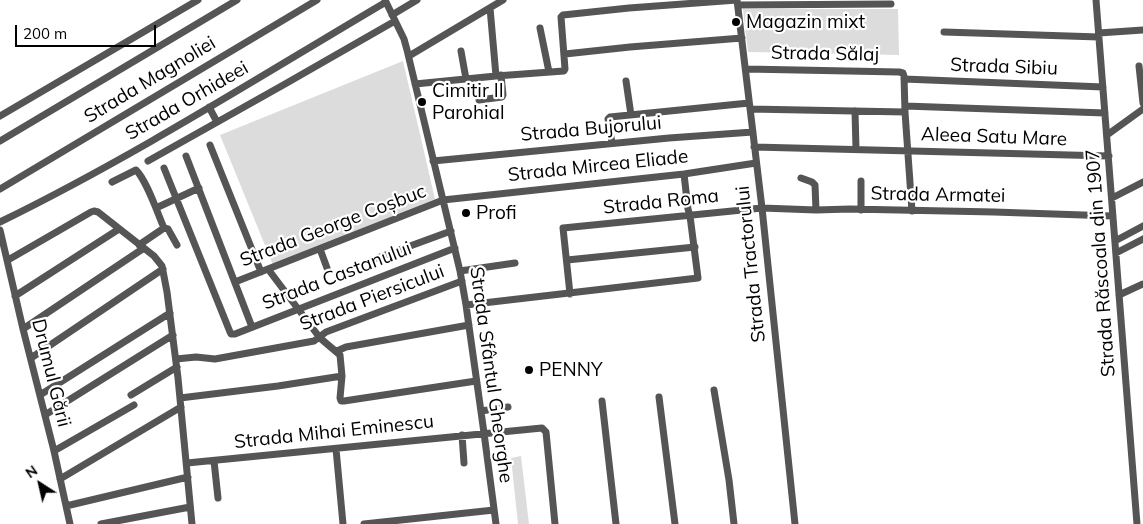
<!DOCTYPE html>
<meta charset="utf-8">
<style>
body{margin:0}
#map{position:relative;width:1143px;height:524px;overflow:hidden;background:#fff;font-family:Mulish,sans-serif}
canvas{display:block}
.north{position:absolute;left:15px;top:459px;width:50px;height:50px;-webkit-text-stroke:4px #fff;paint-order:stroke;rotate:325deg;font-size:14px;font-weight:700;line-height:20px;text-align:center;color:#000}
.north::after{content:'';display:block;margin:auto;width:18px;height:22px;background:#000;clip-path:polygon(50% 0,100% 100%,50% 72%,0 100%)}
.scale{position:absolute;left:15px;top:25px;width:141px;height:22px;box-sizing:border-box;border:2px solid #000;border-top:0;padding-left:6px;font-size:15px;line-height:18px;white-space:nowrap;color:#000;-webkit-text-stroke:4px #fff;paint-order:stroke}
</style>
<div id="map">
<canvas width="1143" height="524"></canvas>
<div class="north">N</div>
<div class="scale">200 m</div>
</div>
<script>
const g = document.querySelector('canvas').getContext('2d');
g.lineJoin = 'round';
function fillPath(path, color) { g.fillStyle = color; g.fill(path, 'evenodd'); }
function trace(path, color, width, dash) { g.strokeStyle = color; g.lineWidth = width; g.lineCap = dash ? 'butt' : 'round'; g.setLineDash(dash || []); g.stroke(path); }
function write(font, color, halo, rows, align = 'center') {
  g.font = font + ' Mulish,sans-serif'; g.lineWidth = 4.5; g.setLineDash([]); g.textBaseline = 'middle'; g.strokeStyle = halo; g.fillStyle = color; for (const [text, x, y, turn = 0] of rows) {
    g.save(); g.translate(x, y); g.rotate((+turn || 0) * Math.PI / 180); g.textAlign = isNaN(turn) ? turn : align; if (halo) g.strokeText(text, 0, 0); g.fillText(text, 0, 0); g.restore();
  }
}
fillPath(new Path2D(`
 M743,9h155l1,46 -151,-3z
 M403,61l32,138 -162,66 -53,-130z
 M521,456l8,68h-11l-7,-66z`), '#dcdcdc');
trace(new Path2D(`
 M385,0l19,39 3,11 53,221 6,34 18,128 12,91
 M737,0l25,208 33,316
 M1096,0l41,524
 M738,5l153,-1
 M490,8l6,68
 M392,15l25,-15
 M540,28l9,44
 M944,32l155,5
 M1099,33l44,-3
 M461,51l5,28
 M565,54l65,-7 112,-9
 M409,56l94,-56
 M1139,66l4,37
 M746,69l153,3 4,1 1,3 1,36 7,99
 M904,79l199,8
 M626,81l5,34
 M415,84l81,-8 68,-5 1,-2 -4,-52 2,-2 66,-7 108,-8
 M479,100l23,-3 1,-2 -2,-20
 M905,106l200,7
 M209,107l8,15
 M750,109l155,3
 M855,111l1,38
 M0,116l198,-116
 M1107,135l36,-26
 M0,141l237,-141
 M612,143l-4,-24 2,-2 139,-14
 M210,145l51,127
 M754,147l355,9
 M186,156l66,171
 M148,161l137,-77 110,-63
 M433,161l236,-23 84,-6
 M164,168l66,164 1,2h4l220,-86
 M801,178l11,4 3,3 1,25
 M112,182l24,-12c11,11 21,42 28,58l-25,17
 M0,189l317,-189
 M1112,198l31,-16
 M156,208l43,-20
 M861,210v-29
 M0,222c133,-65 259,-145 386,-220
 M164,228l4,1 9,16
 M0,230l23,99 31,122 16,73
 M1115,241l28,-15
 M320,249l7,19
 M1116,253l27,-14
 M8,260l83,-48 3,-1 4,1 56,44 8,10 5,26 11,86 14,146
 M372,260l79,-29
 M567,260l128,-13
 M268,269l52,69 20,17 2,21 -2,22 1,3h3l132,-20
 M460,271l55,-8
 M235,282l208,-82 241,-26 72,-11
 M570,294l-7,-66 199,-20 54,2 34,-1 144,3 119,4
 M1119,295l24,-11
 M15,296l104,-67
 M466,305l232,-27 -8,-62 -2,-7 -4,-35
 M23,329l121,-81
 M337,351l9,-4 123,-22
 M31,358l132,-89
 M176,359l20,-2 19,2 99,-18 12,-9 136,-51
 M714,390l15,90 5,44
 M40,395l130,-82
 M131,395l46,-28
 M659,397l16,127
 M180,398l98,-12 64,-10
 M602,401l14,123
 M481,411l27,-4
 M45,415l128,-80
 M462,435l2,28
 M336,449l7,75
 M54,451l80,-46
 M214,461l4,37
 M187,463l355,-35 4,4 9,92
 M60,479l121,-72
 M66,506l122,-29
 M101,524l89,-17
 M364,524l130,-14`), '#555', 7);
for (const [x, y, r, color] of [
 [736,22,5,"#000"],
 [422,102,5,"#000"],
 [466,213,5,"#000"],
 [529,370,5,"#000"]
]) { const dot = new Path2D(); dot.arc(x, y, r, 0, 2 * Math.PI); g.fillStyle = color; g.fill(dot); trace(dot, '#fff', 2); }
write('19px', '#000', '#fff', [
 ["Magazin mixt",746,22],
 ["Cimitir II",432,91],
 ["Parohial",432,113],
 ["Profi",476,213],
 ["PENNY",539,370]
], 'left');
write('19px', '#000', '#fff', [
 ["Strada Sălaj",825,54,1],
 ["Strada Sibiu",1004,67,2],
 ["Strada Magnoliei",150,80,-31],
 ["Strada Orhideei",187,101,-30],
 ["Strada Bujorului",591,129,-5],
 ["Aleea Satu Mare",994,137,2],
 ["Strada Mircea Eliade",598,166,-6],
 ["Strada Armatei",938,195,1],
 ["Strada Roma",661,202,-6],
 ["Strada George Coșbuc",333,226,-21],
 ["Strada Răscoala din 1907",1101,263,-94],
 ["Strada Tractorului",751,264,-96],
 ["Strada Castanului",337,276,-21],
 ["Strada Piersicului",372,298,-21],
 ["Drumul Gării",51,373,76],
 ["Strada Sfântul Gheorghe",491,375,82],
 ["Strada Mihai Eminescu",334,432,-6]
]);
</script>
